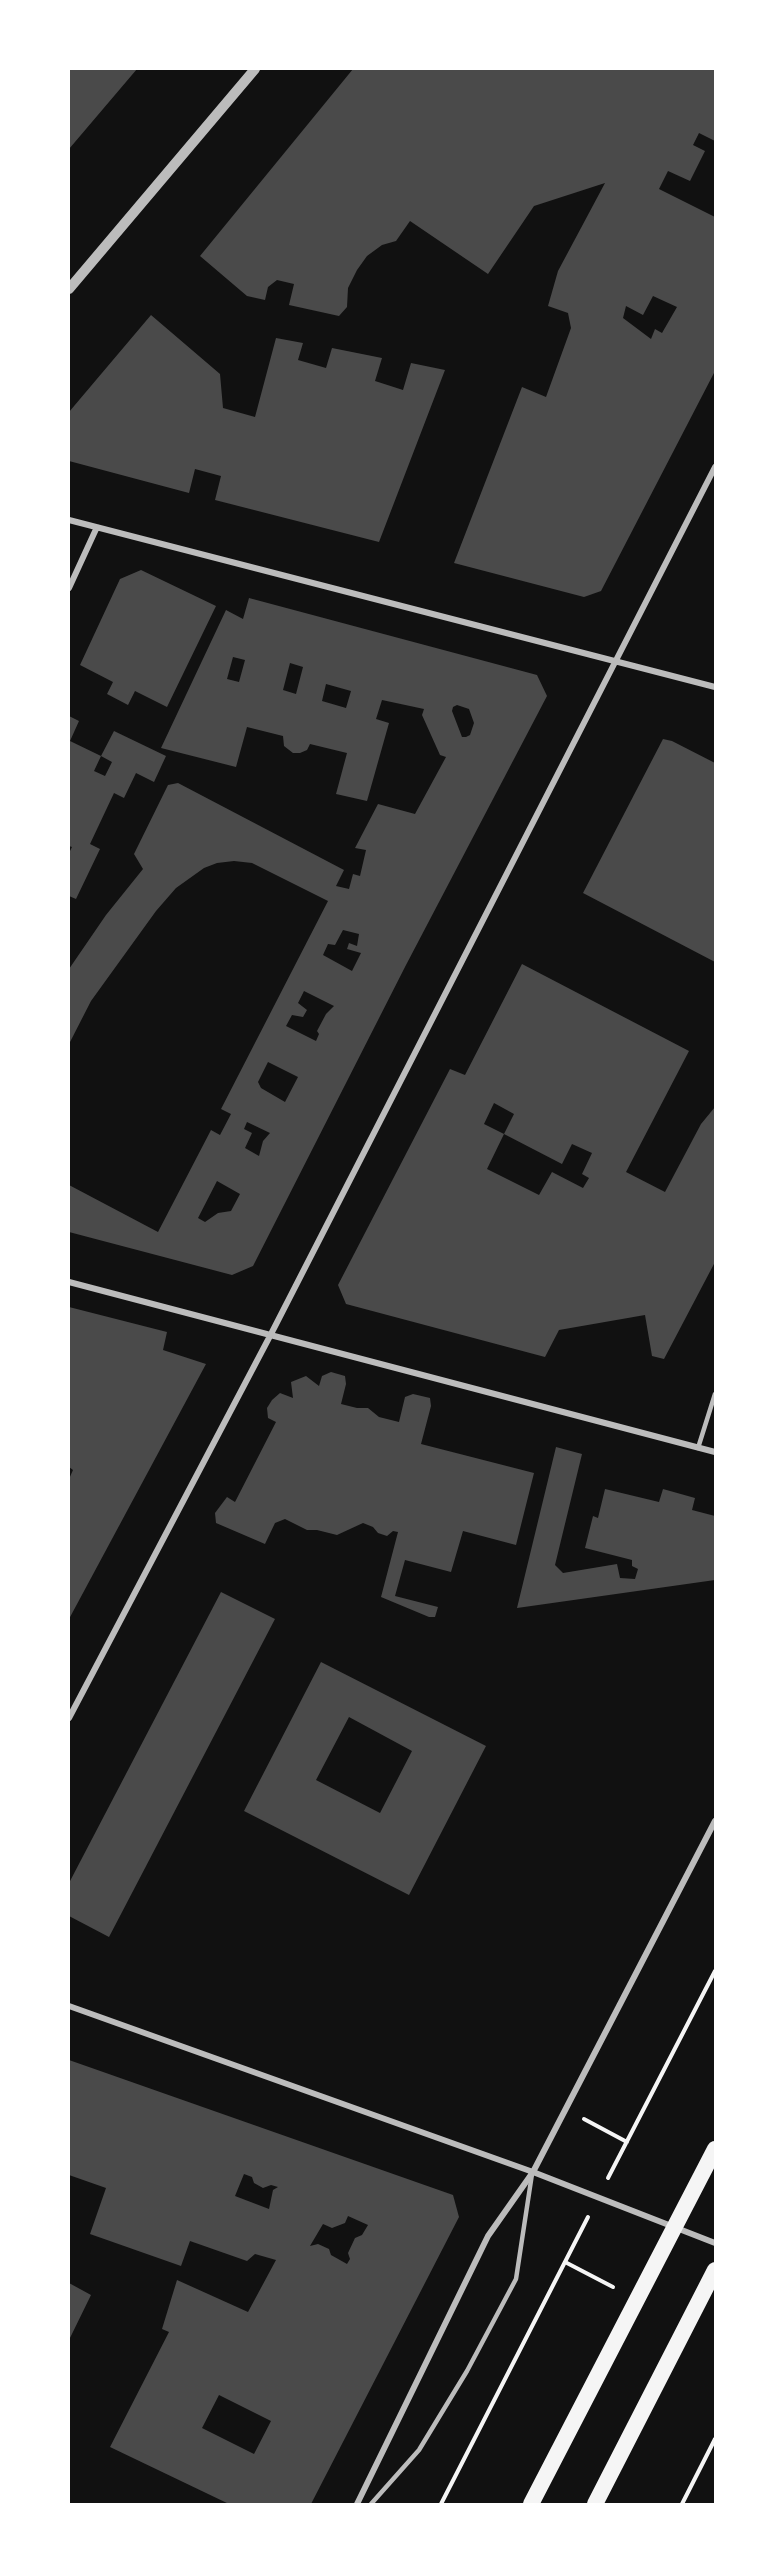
<!DOCTYPE html>
<style>
body{margin:0}
#map{position:relative;width:784px;height:2573px;overflow:hidden;background:#111;font-family:Overpass,sans-serif}
canvas{display:block}
.frame{position:absolute;inset:0;border:70px solid #fff;pointer-events:none}
</style>
<div id="map">
<canvas width="784" height="2573"></canvas>
<div class="frame"></div>
</div>
<script>
const g = document.querySelector('canvas').getContext('2d');
g.lineJoin = 'round';
function fillPath(path, color) { g.fillStyle = color; g.fill(path, 'evenodd'); }
function trace(path, color, width, dash) { g.strokeStyle = color; g.lineWidth = width; g.lineCap = dash ? 'butt' : 'round'; g.setLineDash(dash || []); g.stroke(path); }
fillPath(new Path2D(`
 M69,69h68l-68,80z
 M353,69h362v72l-16,-8 -6,12 12,6 -15,30 -22,-10 -9,18 56,28v154l-114,220 -17,6 -130,-34 68,-176 24,10 25,-69 -3,-15 -20,-7 10,-35 47,-88 -71,23 -46,68 -78,-53 -14,20 -14,4 -15,11 -10,14 -9,18 -1,19 -8,9 -50,-11 5,-21 -17,-4 -9,7 -3,13 -18,-4 -47,-40zM653,296l24,11 -15,26 -7,-4 -4,10 -28,-21 3,-12 17,9z
 M151,315l69,59 3,34 32,9 21,-79 27,5 -5,17 28,8 6,-20 50,10 -7,23 28,9 8,-27 34,7 -66,172 -164,-42 6,-24 -26,-7 -6,24 -120,-32v-49z
 M141,570l75,36 -49,101 -32,-16 -7,14 -21,-11 6,-12 -33,-17 40,-86z
 M249,598l288,77 10,21 -141,269 -153,301 -21,9 -163,-43v-47l89,47 53,-102 9,5 11,-21 -10,-5 107,-208 -76,-38 -18,-2 -17,2 -13,5 -28,20 -20,23 -65,90 -22,43v-75l37,-54 37,-46 -9,-15 34,-69 10,-2 166,87 -8,16 13,3 4,-15 7,2 6,-26 -11,-2 23,-44 37,10 31,-57 -6,-2 -18,-40 2,-6 -42,-9 -6,19 13,4 -22,78 -31,-7 11,-41 -37,-9 -3,6 -7,3h-7l-9,-7 -1,-10 -36,-9 -11,40 -75,-19 65,-138 17,9zM233,657l12,3 -6,22 -12,-3zM290,663l13,4 -7,27 -13,-4zM326,684l25,7 -5,17 -24,-7zM457,705l12,4 5,14 -4,12 -4,2h-4l-10,-26 1,-4zM343,930l16,4 -2,12 -8,-3 -2,6 14,4 -9,18 -29,-16 5,-11 7,1zM304,991l30,15 -8,8 -9,17 2,3 -3,7 -30,-15 6,-11 11,2 4,-7 -9,-7zM268,1062l30,15 -13,25 -24,-14 -3,-6zM247,1122l23,11 -7,8 -4,15 -14,-8 7,-15 -8,-4zM217,1181l23,13 -9,17 -13,2 -13,9 -7,-4z
 M69,716l10,5 -9,20 31,15 -7,15 11,5 7,-14 -11,-6 13,-25 52,25 -12,26 -18,-9 -12,25 -10,-5 -24,51 10,5 -24,50 -7,-3v-43l3,-6 -3,-1z
 M663,739l9,2 43,22v199l-132,-69z
 M522,964l167,87 -63,121 39,20 36,-68 14,-17v155l-51,97 -12,-3 -7,-41 -86,15 -14,27 -199,-53 -8,-19 112,-216 15,6zM494,1103l20,11 -10,20 58,30 10,-20 20,9 -10,21 7,4 -6,10 -31,-16 -13,23 -52,-26 17,-35 -20,-10z
 M69,1307l98,25 -4,18 43,14 -137,255v-140l4,-9 -4,-3z
 M331,1372l14,4 1,8 -5,20 16,4h11l11,9 20,5 6,-25 8,-3 17,4 1,8 -10,38 113,29 -18,72 -53,-14 -12,41 -46,-12 -10,36 43,11 -3,10h-6l-48,-20 17,-65 -5,-1 -6,5 -9,-3 -5,-6 -10,-4 -26,12 -20,-5h-10l-22,-11 -10,4 -10,21 -49,-21 -1,-10 12,-16 8,5 41,-80 -8,-4 -1,-10 5,-8 8,-7 13,5 -2,-16 15,-6 13,10 3,-10z
 M556,1447l26,7 -27,111 8,8 54,-9 3,14 15,1 3,-10 -6,-3v-6l-47,-12 8,-32 5,2 7,-29 54,13 4,-13 32,9 -3,12 23,6v64l-198,28z
 M221,1592l54,27 -166,318 -40,-21v-33z
 M321,1662l165,84 -77,149 -165,-84zM349,1717l63,34 -32,62 -64,-33z
 M69,2060l384,135 6,22 -148,287h-82l-119,-57 59,-115 -7,-3 15,-49 71,32 28,-52 -21,-6 -8,7 -57,-20 -9,25 -91,-32 16,-46 -37,-13zM244,2174l8,3 2,6 9,5 8,-3 7,2 -5,3 -4,19 -34,-13zM348,2216l20,9 -6,10 -7,3 -7,15 2,6 -3,5 -16,-9 -2,-6 -11,-5 -8,2 13,-22 9,4 13,-5zM219,2395l52,26 -17,33 -52,-26z
 M69,2283l22,12 -22,45z`), '#4a4a4a');
trace(new Path2D(`
 M584,2119l43,23
 M608,2178l107,-207
 M565,2262l48,25
 M441,2504l147,-287
 M682,2504l33,-65`), '#f5f5f5', 4);
trace(new Path2D(`
 M698,1448l17,-54
 M371,2504l48,-54 48,-79 49,-92 16,-105`), '#bcbcbc', 4.5);
trace(new Path2D(`
 M69,520l646,167
 M69,588l28,-61
 M69,1282l646,170
 M69,1718l201,-382 445,-869
 M69,2006l464,166 182,71
 M357,2504l131,-268 45,-64 182,-351`), '#bcbcbc', 6);
trace(new Path2D(`
 M69,289l186,-220`), '#bcbcbc', 10);
trace(new Path2D(`
 M531,2504l184,-355
 M595,2504l120,-234`), '#f5f5f5', 16);
</script>
